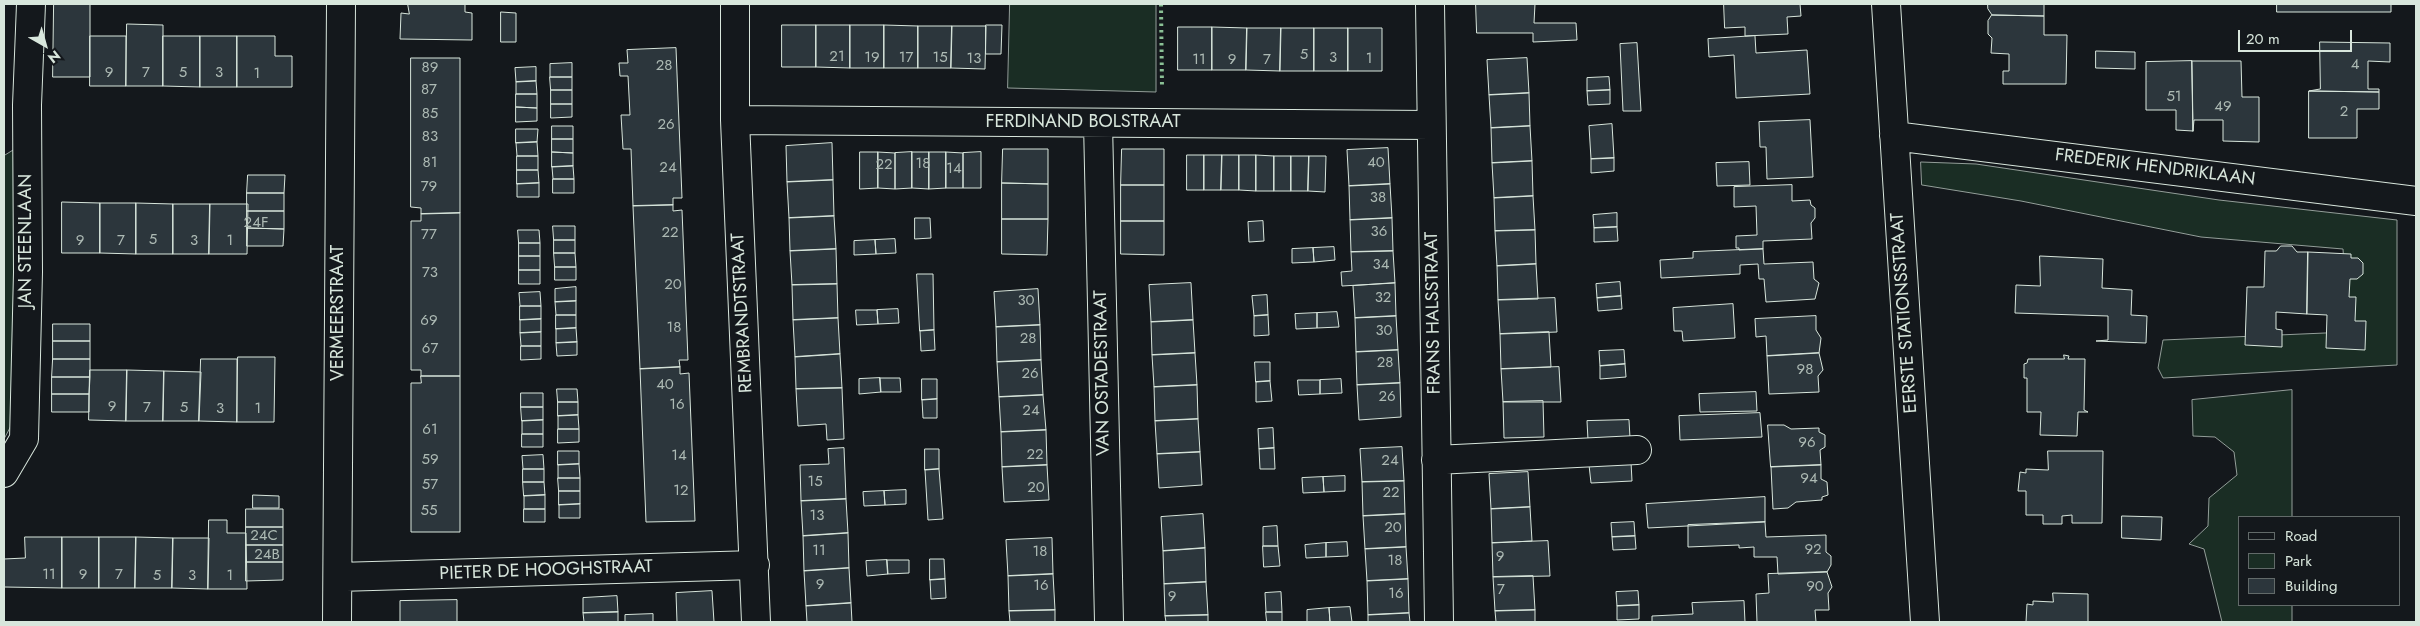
<!DOCTYPE html>
<style>
body{margin:0}
#map{position:relative;width:2420px;height:626px;overflow:hidden;background:#14181c;font-family:Jost,sans-serif}
canvas{display:block}
.frame{position:absolute;inset:0;border:5px solid #d8e6dc;pointer-events:none}
.legend{position:absolute;left:2238px;top:516px;width:162px;height:90px;box-sizing:border-box;background:#14181c;border:1px solid #626a69;margin:0;padding:6px 9px;list-style:none;font-size:15px;color:#d8e6dc}
.legend li{display:flex;align-items:center;gap:10px;height:25px}
.legend b{width:25px;border:1px solid #626a69}
.north{position:absolute;left:20px;top:20px;width:50px;height:50px;-webkit-text-stroke:4px #14181c;paint-order:stroke;rotate:142deg;font-size:14px;font-weight:700;line-height:20px;text-align:center;color:#d8e6dc}
.north::after{content:'';display:block;margin:auto;width:18px;height:22px;background:#d8e6dc;clip-path:polygon(50% 0,100% 100%,50% 72%,0 100%)}
.scale{position:absolute;left:2238px;top:30px;width:114px;height:22px;box-sizing:border-box;border:2px solid #d8e6dc;border-top:0;padding-left:6px;font-size:15px;line-height:18px;white-space:nowrap;color:#d8e6dc;-webkit-text-stroke:4px #14181c;paint-order:stroke}
</style>
<div id="map">
<canvas width="2420" height="626"></canvas>
<div class="frame"></div>
<ul class="legend">
<li><b style="height:6px;background:#14181c"></b>Road</li>
<li><b style="height:14px;background:#1a2d24"></b>Park</li>
<li><b style="height:14px;background:#2c363c"></b>Building</li>
</ul>
<div class="north">N</div>
<div class="scale">20 m</div>
</div>
<script>
const g = document.querySelector('canvas').getContext('2d');
g.lineJoin = 'round';
function fillPath(path, color) { g.fillStyle = color; g.fill(path, 'evenodd'); }
function trace(path, color, width, dash) { g.strokeStyle = color; g.lineWidth = width; g.lineCap = dash ? 'butt' : 'round'; g.setLineDash(dash || []); g.stroke(path); }
function write(font, color, halo, rows, align = 'center') {
  g.font = font + ' Jost,sans-serif'; g.lineWidth = 4; g.setLineDash([]); g.textBaseline = 'middle'; g.strokeStyle = halo; g.fillStyle = color; for (const [text, x, y, turn = 0] of rows) {
    g.save(); g.translate(x, y); g.rotate((+turn || 0) * Math.PI / 180); g.textAlign = isNaN(turn) ? turn : align; if (halo) g.strokeText(text, 0, 0); g.fillText(text, 0, 0); g.restore();
  }
}
const green = new Path2D(`
 M1010,4h146v88l-148,-4z
 M17,148l-5,276 -8,15v-283z
 M1921,162l55,2 243,36 178,20v145l-234,13 -5,-10 5,-28 185,-8 -5,-83 -142,-12 -180,-36 -99,-16z
 M2292,390v127h-53v88h53v17h-70l-18,-73 -15,-5 19,-18 1,-28 28,-23 -3,-23 -19,-15 -22,-1 -1,-36z`);
fillPath(green, '#1a2d24');
trace(green, '#939e99', 1);
const building = new Path2D(`
 M54,4h36v73h-37z
 M408,4h57v8l7,1v27l-72,-1 1,-26 8,1z
 M1476,4h59l-1,19h42l1,17 -44,2v-9h-56z
 M1724,4h76l1,12 -14,1 1,17 -43,2v-9l-20,1z
 M1988,4h56v12l-52,-1 -4,-6z
 M2277,4h114v8h-114z
 M501,12l15,1v29h-15z
 M1992,15l52,1v19h23l-1,49h-63v-13h6v-17l-18,-1 1,-15 -4,-4v-13z
 M127,24l36,1v61h-37z
 M782,25h34v42h-34z
 M816,25h34v43l-34,-1z
 M850,25h34v43h-34z
 M884,25l34,1v42h-34z
 M986,25h16l-1,29h-15z
 M918,26h34l-1,42h-33z
 M952,26h34l-1,43 -34,-1z
 M1178,27h34v43h-34z
 M1212,27l35,1 -1,42h-34z
 M1247,28h34l-1,43 -34,-1z
 M1281,28h33v43h-34z
 M1314,28h34v43h-34z
 M1348,28h34v43h-34z
 M90,36h36v50h-36z
 M163,36h37v51l-37,-1z
 M200,36h37v51h-37z
 M237,36h38v20h17v31h-55z
 M1755,36l1,17 51,-3 3,44 -74,4 -2,-43 -25,2 -1,-18z
 M2320,42l70,1v19l-22,-1v28h11v3l-70,-1 11,-2z
 M1637,43l4,68h-18l-3,-67z
 M676,48l6,150h-9v7l-40,1 -2,-57h-8l-2,-34h9l-2,-39h-8l-1,-13h9l-1,-13z
 M2096,51l39,1v17l-39,-1z
 M411,58h49v155l-39,1v-6l-10,-1z
 M1527,58l2,35 -40,2 -2,-35z
 M2192,61h49l1,36h17v45l-36,-1v-21h-29l-1,11z
 M2192,61l1,70 -17,-1v-20h-30v-48z
 M572,63v14h-22v-13z
 M536,67v14l-20,1 -1,-14z
 M550,77h22v13h-21z
 M1609,77l1,13 -23,1v-13z
 M536,81l1,13h-21v-12z
 M551,90h21v14h-21z
 M1610,90v14l-22,1 -1,-14z
 M2309,91l70,1v17h-22v29h-48z
 M1529,93l1,33 -39,2 -2,-33z
 M516,94h21v14l-21,-1z
 M551,104h21v13l-21,1z
 M516,107l21,1v13l-21,1z
 M1810,120l3,57 -46,2 -1,-32h-6l-1,-25z
 M1612,124l2,34 -23,1 -2,-33z
 M552,126h21v13h-21z
 M1530,126l2,35 -40,2 -1,-35z
 M516,129h22l-1,13 -21,1z
 M552,139h21v14l-21,-1z
 M537,142l1,14h-21l-1,-13z
 M832,143l1,37 -46,2 -1,-36z
 M1388,148l2,36 -41,2 -2,-36z
 M1003,149h45v35l-46,-1z
 M1122,149h42v36h-43z
 M552,152l21,1v13l-21,1z
 M860,152h18v36l-18,1z
 M878,152l17,1v36l-17,-1z
 M912,152h17v37l-17,-1z
 M912,152v36l-17,1v-36z
 M929,152h17v36l-17,1z
 M946,152l17,1v35h-17z
 M981,152v36h-18v-35z
 M1187,155h17v35h-17z
 M1204,155h18l-1,35h-17z
 M1222,155h17v35h-18z
 M1239,155h17v36l-17,-1z
 M1256,155l18,1v35h-18z
 M517,156h21v14h-21z
 M1274,156h17v35h-17z
 M1291,156h18l-1,35h-17z
 M1309,156h17l-1,36 -17,-1z
 M1614,158v13l-23,2v-14z
 M1532,161l1,35 -39,2 -2,-35z
 M1749,162l1,23 -33,1 -1,-23z
 M573,166l1,13h-21l-1,-12z
 M517,170h21l1,13 -22,1z
 M248,175h37l-1,18h-37z
 M553,179h21v14h-21z
 M833,180l1,36 -45,2 -2,-36z
 M539,183v14h-22v-13z
 M1002,183l46,1v35h-46z
 M1390,184l2,34 -42,2 -1,-34z
 M1121,185h43v36h-43z
 M1792,185v16l18,-1 1,5 4,3v10l-4,5 1,16 -49,2v8l-24,1v-2h-3v-12l21,-1 -1,-29 -22,1v-20z
 M247,193h37v18h-37z
 M1533,196l2,34 -40,1 -1,-33z
 M62,202l38,1v50h-38z
 M100,203h36v51l-36,-1z
 M136,203l37,1v50h-37z
 M173,204h37l-1,50h-36z
 M210,204h38l-1,50h-38z
 M673,205v6l9,-1 6,150h-9l1,7 -40,2 -7,-163z
 M247,211h37v18l-37,-1z
 M460,213v163h-39v-6h-10v-149h10v-7z
 M1617,213v14l-23,1 -1,-13z
 M834,216l2,33 -46,2 -1,-33z
 M915,218h15l1,20 -16,1z
 M1392,218l1,33 -42,1 -1,-32z
 M1002,219h46l-1,36 -45,-1z
 M1121,221h43v34l-43,-1z
 M1263,221l1,20 -15,1 -1,-20z
 M553,226h22v14h-21z
 M1617,227l1,14 -24,1v-14z
 M247,228l37,1 -1,17h-36z
 M518,230h21l1,13h-21z
 M1535,230l1,34 -39,2 -2,-35z
 M895,239l1,14 -20,1 -1,-14z
 M554,240h21v13h-21z
 M875,240l1,14 -22,1v-14z
 M519,243h21v13h-21z
 M2281,246h11l5,6h11l-1,62 -31,-2v17l6,1v17l-37,-2 2,-58h17l1,-36h11z
 M1334,247l1,13 -21,2 -1,-14z
 M1313,248l1,14 -22,1v-14z
 M836,249l1,35 -45,1 -2,-34z
 M1763,249l1,15 49,-2 1,17 5,4 -4,16 -49,3 -2,-23h-5l-1,-15 -18,1v9l-79,4 -1,-18 33,-2v-6z
 M1393,251l2,32 -53,3 -1,-14 11,-1 -1,-19z
 M2308,252l43,2v4h7l5,5v11l-6,5h-7l-1,18h7l-1,24h11l-1,29 -39,-2 1,-33 -20,-1z
 M554,253h21l1,14h-21z
 M519,256h21v14h-21z
 M2040,256l63,3 -1,29 30,2 -1,25 16,1 -1,27 -50,-2 12,-1v-24l-93,-3 1,-28 24,1z
 M1536,264l2,35 -40,1 -1,-34z
 M555,267h21v13h-21z
 M519,270h21v14h-21z
 M917,274h16l1,56 -14,1z
 M1620,282l1,14 -24,2 -1,-14z
 M1191,283l2,37 -42,2 -2,-37z
 M1395,283l1,33 -41,2 -2,-32z
 M837,284l1,34 -45,2 -1,-35z
 M576,287v14l-21,1v-13z
 M1038,289l2,36 -44,2 -2,-35z
 M540,292l1,14h-21l-1,-13z
 M1267,295l1,20 -14,1 -2,-20z
 M1621,296l1,13 -24,2 -1,-13z
 M1555,298l2,34 -57,2 -2,-34z
 M576,301v14h-20l-1,-13z
 M1733,304l2,34 -52,3 -1,-10h-8l-1,-23z
 M520,306h21v13l-21,1z
 M898,309l1,14 -21,1 -1,-14z
 M856,310h21l1,14 -21,1z
 M1337,312l2,15 -22,1v-15z
 M1317,313v15l-21,1 -1,-15z
 M556,315h20v13l-20,1z
 M1268,315l1,20 -15,1v-20z
 M1396,316l2,34 -42,2 -1,-34z
 M1816,316v14l5,8 -2,15 -52,3 -1,-20 -10,1 -1,-18z
 M838,318l2,36 -45,3 -2,-37z
 M541,319v13l-21,1v-13z
 M1193,320l2,33 -43,2 -1,-33z
 M53,324h37v17h-37z
 M1040,325l1,35 -44,2 -1,-35z
 M576,328l1,14 -21,1v-14z
 M934,330l1,20 -14,1 -1,-20z
 M541,332v14h-20l-1,-13z
 M1549,332l2,35 -50,2 -1,-35z
 M53,341h37v18h-37z
 M577,342v13l-20,1 -1,-13z
 M521,346h20v13l-20,1z
 M1398,350l2,33 -43,2 -1,-33z
 M1624,350l1,14 -25,2 -1,-15z
 M1195,353l2,32 -43,2 -2,-32z
 M1819,353l4,17 -5,6 1,16 -50,2 -2,-38z
 M840,354l2,34 -46,1 -1,-32z
 M2064,355l5,1 -1,3h17l-1,51 4,2h-10l-1,24 -37,-1 1,-23h-14v-34h-3v-14l3,-1 1,-4h36z
 M238,357h37l-1,65h-37z
 M53,359h37v18h-38z
 M201,359h36v63l-38,-1z
 M1041,360l2,35 -44,2 -2,-35z
 M1255,362h15v19l-14,1z
 M1625,364l1,13 -26,2v-13z
 M680,367v7l9,-1 6,148 -49,1 -6,-153z
 M1559,367l2,35h-58l-2,-33z
 M90,370h37l-1,51 -37,-1z
 M127,370l37,1 -1,50h-37z
 M164,371l37,1 -2,49h-36z
 M421,376h39v156h-49v-149h10z
 M52,377h38l-1,17h-37z
 M880,378h20l1,14h-20z
 M880,378l1,14 -22,2v-15z
 M922,379h15v20l-15,1z
 M1341,379l1,14 -22,1v-14z
 M1298,380h22v14l-21,1z
 M1270,381l2,20 -16,1v-20z
 M1400,383l1,34 -42,3 -2,-35z
 M1197,385l1,34 -43,2 -1,-34z
 M842,388l2,51 -17,1 -1,-16 -28,2 -2,-37z
 M557,389h20l1,13h-20z
 M1756,392l1,19 -57,1 -1,-18z
 M521,393h22v14h-22z
 M52,394h37v18h-37z
 M1043,395l3,35 -45,2 -2,-35z
 M937,399v19h-14l-1,-18z
 M1543,401l1,36 -40,1 -1,-36z
 M558,402h20v13l-20,1z
 M521,407h22v13l-21,1z
 M1760,413l2,24 -82,3 -1,-24z
 M578,415l1,14h-21v-13z
 M1198,419l2,33 -43,2 -2,-33z
 M543,420v14h-21v-13z
 M1629,420l1,18 -42,2 -1,-19z
 M1768,425h16l7,4 28,-1v4l6,3v12l-5,3 1,15 -50,2z
 M1273,428l1,20 -15,1 -1,-20z
 M558,429h21v13l-21,1z
 M1046,430l1,35 -45,2 -1,-35z
 M522,434h21v13h-21z
 M1402,447l2,34 -42,1 -2,-33z
 M844,448l2,51 -45,2 -1,-36 29,-1 -1,-15z
 M1274,448l1,21h-15l-1,-20z
 M925,449h14v20l-14,1z
 M558,451h21v13l-21,1z
 M2048,451h55l-1,72h-30v-8l-10,1v8h-19v-9h-17v-24h-8l2,-19 6,1v-4l22,1z
 M1200,452l2,33 -43,3 -2,-34z
 M543,455l1,14h-21l-1,-13z
 M1631,462l1,19 -41,2 -2,-18z
 M579,464l1,14h-22v-13z
 M1047,465l2,35 -45,2 -2,-35z
 M1821,465v14l6,3 1,13 -6,2v3l-26,2 -8,6 -15,1 -2,-42z
 M523,469h21v13h-21z
 M939,469l4,50 -15,1 -3,-50z
 M1528,472l2,35 -39,2 -2,-35z
 M1345,476v15l-21,1 -1,-15z
 M1323,477l1,15 -21,1 -1,-15z
 M558,478h22v13h-21z
 M1404,481l1,33 -42,2 -1,-34z
 M523,482h21l1,13 -21,1z
 M906,490v14l-21,1 -1,-14z
 M559,491h21v13l-21,1z
 M884,491l1,14 -21,1 -1,-14z
 M253,495l26,1v12h-26z
 M545,495v14h-21v-13z
 M1765,497v25l-117,6 -2,-24z
 M846,499l2,34 -45,3 -2,-35z
 M580,504v14h-21v-13z
 M1530,507l2,34 -40,2 -1,-34z
 M246,509h37v18h-37z
 M524,509h21v13h-21z
 M1203,514l2,34 -42,3 -2,-34z
 M1405,514l1,33 -41,2 -2,-33z
 M2122,516l40,1 -1,23 -39,-2z
 M209,520h18v13h19l1,56h-39z
 M1634,522l1,14 -23,1 -1,-14z
 M1765,522l1,15 60,-2v17l5,4v9l-4,7 -49,2 -1,-17h-23v-10l-15,1v-3l-51,2v-22z
 M1277,526l1,20h-15v-19z
 M246,527h37v18h-37z
 M848,533l1,35 -45,3 -1,-35z
 M1635,536l1,13 -23,1 -1,-13z
 M25,537h37v51l-58,-1v-28l21,-1z
 M62,537h37v51h-37z
 M99,537h37l-1,51h-36z
 M136,537l37,1 -1,50h-37z
 M173,538h36l-1,51 -36,-1z
 M1052,538l1,36 -45,2 -2,-36z
 M1548,541l2,35 -57,1 -1,-34z
 M1347,542l1,14 -22,1v-14z
 M1326,543v14l-20,1 -1,-13z
 M246,545h37v17h-37z
 M1263,546h15l2,20 -16,1z
 M1406,547l2,32 -41,2 -2,-32z
 M1205,548l1,34 -42,2 -1,-33z
 M930,559h14l1,20 -15,1z
 M887,560h22v13l-21,1z
 M887,560l1,14 -21,2 -1,-15z
 M246,562h37v18l-37,1z
 M849,568l2,35 -45,3 -2,-35z
 M1827,572l5,15 -4,6 1,17h-14l1,12h-59l-1,-28 13,-1 -1,-19z
 M1053,574l2,36 -46,1 -1,-35z
 M1533,576l2,34 -40,1 -2,-34z
 M945,579l1,19 -15,1 -1,-19z
 M1408,579l1,34 -41,2 -1,-34z
 M1206,582l2,33 -43,1 -1,-32z
 M712,591l2,31h-37l-1,-29z
 M1638,591l1,14 -22,1 -1,-14z
 M1281,592l1,20h-16l-1,-19z
 M2053,593l35,1v28h-62l1,-18 6,1v-4l20,1z
 M617,596l1,16 -35,1v-15z
 M457,600v22h-57v-21z
 M1744,601l1,21h-93v-6l41,-2 -1,-11z
 M851,603l1,19h-45l-1,-16z
 M1639,605v14l-22,1v-14z
 M1350,607l2,15h-22l-1,-14z
 M1329,608l1,14h-23v-12z
 M1055,610v12h-45l-1,-11z
 M1535,610v12h-39l-1,-11z
 M618,612v10h-34l-1,-9z
 M1266,612h16v10h-15z
 M1409,613l1,9h-42v-7z
 M653,614v8h-28v-7z
 M1208,615v7h-42l-1,-6z`);
fillPath(building, '#2c363c');
trace(building, '#d8e6dc', 1);
const minor = new Path2D(`
 M735,4v116l21,502
 M1430,4l9,618
 M1886,4l39,618
 M735,120l695,5
 M1098,123l11,499
 M1894,136l522,65
 M1436,460l201,-10
 M4,473l20,-34 4,-167 -1,-167 4,-101
 M338,577l417,-12
 M337,622l4,-618`);
trace(minor, '#d8e6dc', 30);
trace(minor, '#14181c', 28);
trace(new Path2D(`
 M1161,4l1,83`), '#8ac095', 4, [2.5, 4]);
write('15px', '#adbab4', null, [
 ["5",1304,55],
 ["21",837,57],
 ["19",872,58],
 ["17",906,58],
 ["15",940,58],
 ["3",1333,58],
 ["13",974,59],
 ["1",1369,59],
 ["11",1199,60],
 ["9",1232,60],
 ["7",1267,60],
 ["4",2355,65],
 ["28",664,66],
 ["89",430,68],
 ["9",109,73],
 ["7",146,73],
 ["5",183,73],
 ["3",219,73],
 ["1",257,74],
 ["87",429,90],
 ["51",2174,97],
 ["49",2223,107],
 ["2",2344,112],
 ["85",430,114],
 ["26",666,125],
 ["83",430,137],
 ["81",430,163],
 ["40",1376,163],
 ["18",923,164],
 ["22",884,165],
 ["24",668,168],
 ["14",954,169],
 ["79",429,187],
 ["38",1378,198],
 ["24F",256,223],
 ["36",1379,232],
 ["22",670,233],
 ["77",429,235],
 ["5",153,240],
 ["9",80,241],
 ["7",121,241],
 ["3",194,241],
 ["1",230,241],
 ["34",1381,265],
 ["73",430,273],
 ["20",673,285],
 ["32",1383,298],
 ["30",1026,301],
 ["69",429,321],
 ["18",674,328],
 ["30",1384,331],
 ["28",1028,339],
 ["67",430,349],
 ["28",1385,363],
 ["98",1805,370],
 ["26",1030,374],
 ["40",665,385],
 ["26",1387,397],
 ["16",677,405],
 ["9",112,407],
 ["7",147,408],
 ["5",184,408],
 ["3",220,409],
 ["1",258,409],
 ["24",1031,411],
 ["61",430,430],
 ["96",1807,443],
 ["22",1035,455],
 ["14",679,456],
 ["59",430,460],
 ["24",1390,461],
 ["94",1809,479],
 ["15",815,482],
 ["57",430,485],
 ["20",1036,488],
 ["12",681,491],
 ["22",1391,493],
 ["55",429,511],
 ["13",817,516],
 ["20",1393,528],
 ["24C",264,536],
 ["92",1813,550],
 ["11",819,551],
 ["18",1040,552],
 ["24B",267,555],
 ["9",1500,557],
 ["18",1395,561],
 ["11",49,575],
 ["9",83,575],
 ["7",119,575],
 ["5",157,576],
 ["3",192,576],
 ["1",230,576],
 ["9",820,585],
 ["16",1041,586],
 ["90",1815,587],
 ["7",1501,590],
 ["16",1396,594],
 ["9",1172,597]
]);
write('18px', '#d8e6dc', '#14181c', [
 ["FERDINAND BOLSTRAAT",1083,123],
 ["FREDERIK HENDRIKLAAN",2155,168,7],
 ["JAN STEENLAAN",27,241,-90],
 ["VERMEERSTRAAT",339,313,-90],
 ["REMBRANDTSTRAAT",743,313,-93],
 ["FRANS HALSSTRAAT",1434,313,-91],
 ["EERSTE STATIONSSTRAAT",1905,313,-94],
 ["VAN OSTADESTRAAT",1103,373,-91],
 ["PIETER DE HOOGHSTRAAT",546,571,-2]
]);
</script>
